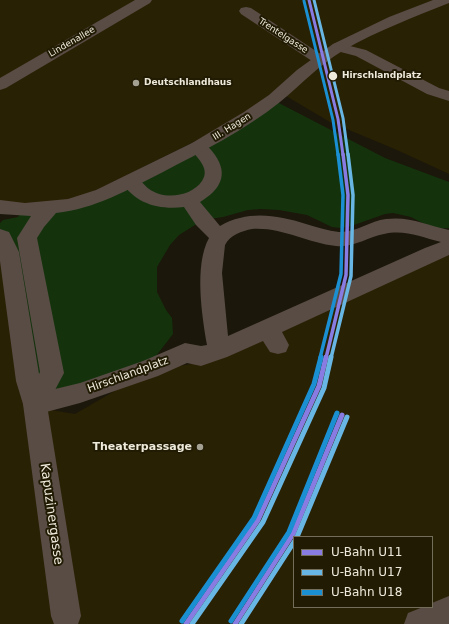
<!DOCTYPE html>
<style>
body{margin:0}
#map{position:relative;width:449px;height:624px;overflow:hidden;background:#1b170a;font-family:"DejaVu Sans",sans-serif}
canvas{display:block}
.legend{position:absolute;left:293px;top:536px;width:140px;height:72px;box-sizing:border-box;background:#211b04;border:1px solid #736e5a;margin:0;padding:5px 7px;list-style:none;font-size:12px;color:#eeeadb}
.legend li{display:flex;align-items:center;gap:8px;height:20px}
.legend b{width:20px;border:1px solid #736e5a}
</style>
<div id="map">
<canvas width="449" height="624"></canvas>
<ul class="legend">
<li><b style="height:5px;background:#887ce2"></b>U-Bahn U11</li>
<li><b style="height:5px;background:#68b6e3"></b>U-Bahn U17</li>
<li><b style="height:5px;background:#1a90d3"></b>U-Bahn U18</li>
</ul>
</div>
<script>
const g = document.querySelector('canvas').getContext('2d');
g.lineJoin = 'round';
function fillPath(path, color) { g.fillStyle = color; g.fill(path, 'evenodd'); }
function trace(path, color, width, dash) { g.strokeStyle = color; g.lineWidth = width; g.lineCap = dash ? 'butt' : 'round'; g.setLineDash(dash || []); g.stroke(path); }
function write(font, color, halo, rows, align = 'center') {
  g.font = font + ' "DejaVu Sans",sans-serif'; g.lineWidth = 4; g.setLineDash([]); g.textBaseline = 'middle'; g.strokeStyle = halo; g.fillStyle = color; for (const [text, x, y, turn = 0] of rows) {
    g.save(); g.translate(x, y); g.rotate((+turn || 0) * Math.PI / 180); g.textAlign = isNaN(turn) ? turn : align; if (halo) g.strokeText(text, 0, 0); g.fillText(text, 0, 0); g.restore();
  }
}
fillPath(new Path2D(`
 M0,0h449v174l-52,-24 -67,-28 -44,-26 -217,108 -69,1z
 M0,245l32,162 43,7 74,-43 42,-7 258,-111v371h-449zM294,537h138v70h-138z`), '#292104');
fillPath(new Path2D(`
 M275,101l110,57 64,24v46l-15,1 -23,-12 -18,-4 -8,1 -34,12 -10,2 -9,-1 -25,-12 -28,-5 -18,-1 -13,1 -25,7 -20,3 -24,15 -9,10 -13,22v25l9,18 6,8 1,16 -24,31 -110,36 -39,-169v-9l3,-3 15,-3 4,-7 48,-4z`), '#14330d');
fillPath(new Path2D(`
 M246,7l5,1 74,49 3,3 -3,3 -5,2 -5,-2 -74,-49 -2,-3 2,-3z
 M338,43l28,7 73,38 10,3v10l-22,-7 -71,-38 -23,-6 -2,-3 2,-3z
 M198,142c8,2 12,6 17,13 14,20 5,35 -15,47l20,24c28,-16 57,-11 86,-2 11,3 22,7 33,8 16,1 31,-11 47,-13 24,-3 40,6 63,11v25l-167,77 7,13 -3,7 -8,2 -8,-2 -7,-11 -36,16 -26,9 -14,-3 -29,13 -78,27 -45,12 -9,-3 -3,-8 3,-8 54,-13 63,-22 42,-18 16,3 6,-1c-5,-29 -13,-80 2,-107l-13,-13 -12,-18c-25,3 -49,-3 -63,-26l2,-4c5,-1 8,-3 12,-1 5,3 9,9 14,13 15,11 42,8 53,-8 9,-13 -6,-24 -13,-34l3,-4zM252,229c30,-2 55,14 84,17 17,2 32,-9 48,-12 20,-5 37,3 57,8l-16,6 -197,88 -6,-63 3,-28c5,-10 17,-14 27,-16z
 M449,596v28h-45l4,-11 15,-6h9v-4z`), '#594c45');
fillPath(new Path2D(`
 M135,0h17l-2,3 -144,85 -6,2v-12z
 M433,0h16v3c-35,14 -72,28 -105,47 -24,14 -42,34 -64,52 -35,28 -77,49 -117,70 -34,17 -68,37 -107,41l-12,14 -7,11 27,135 -17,32 34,211 -3,8h-24l-3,-8 -28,-212 -7,-23 -16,-120v-32l9,3 10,20 20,122 1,-2 -23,-134 14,-22 -31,-2v-14l25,3 43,-4 28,-9 96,-47 52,-31 25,-17 28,-25 36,-26 56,-27z`), '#594c45');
trace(new Path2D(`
 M309,0l29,119 5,36`), '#887ce2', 3);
trace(new Path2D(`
 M326,358l20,-83 2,-80 -5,-41`), '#887ce2', 3.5);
trace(new Path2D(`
 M186,624l72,-104 61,-134 7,-29
 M235,624l58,-90 49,-119`), '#887ce2', 5);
trace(new Path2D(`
 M314,0l29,118 5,37`), '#68b6e3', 3);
trace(new Path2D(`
 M331,358l20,-82 2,-81 -5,-41`), '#68b6e3', 3.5);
trace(new Path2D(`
 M297,537l50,-120
 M192,624l71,-102 61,-134 7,-31
 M241,624l53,-82`), '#68b6e3', 5);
trace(new Path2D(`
 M304,1l29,119 5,35`), '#1a90d3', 3);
trace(new Path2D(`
 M320,358l21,-84 2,-79 -5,-41`), '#1a90d3', 3.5);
trace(new Path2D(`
 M182,621l72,-103 60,-134 7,-27
 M231,621l58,-89 48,-119`), '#1a90d3', 5);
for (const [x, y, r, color] of [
 [333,76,5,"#eeeadb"],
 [136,83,4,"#a4a092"],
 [200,447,4,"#a4a092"]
]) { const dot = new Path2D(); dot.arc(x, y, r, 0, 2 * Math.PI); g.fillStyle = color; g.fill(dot); trace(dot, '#211b04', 1.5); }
write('9px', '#eeeadb', '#211b04', [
 ["Trentelgasse",283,36,33],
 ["Lindenallee",72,42,-30],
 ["III. Hagen",232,127,-32]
]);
write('bold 9px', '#eeeadb', '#211b04', [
 ["Hirschlandplatz",342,76]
], 'left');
write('bold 9px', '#eeeadb', '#211b04', [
 ["Deutschlandhaus",144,83]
], 'left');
write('11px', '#eeeadb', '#211b04', [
 ["Hirschlandplatz",128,375,-20]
]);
write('bold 11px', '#eeeadb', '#211b04', [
 ["Theaterpassage",192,447]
], 'right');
write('13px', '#eeeadb', '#211b04', [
 ["Kapuzinergasse",51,514,82]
]);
</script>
